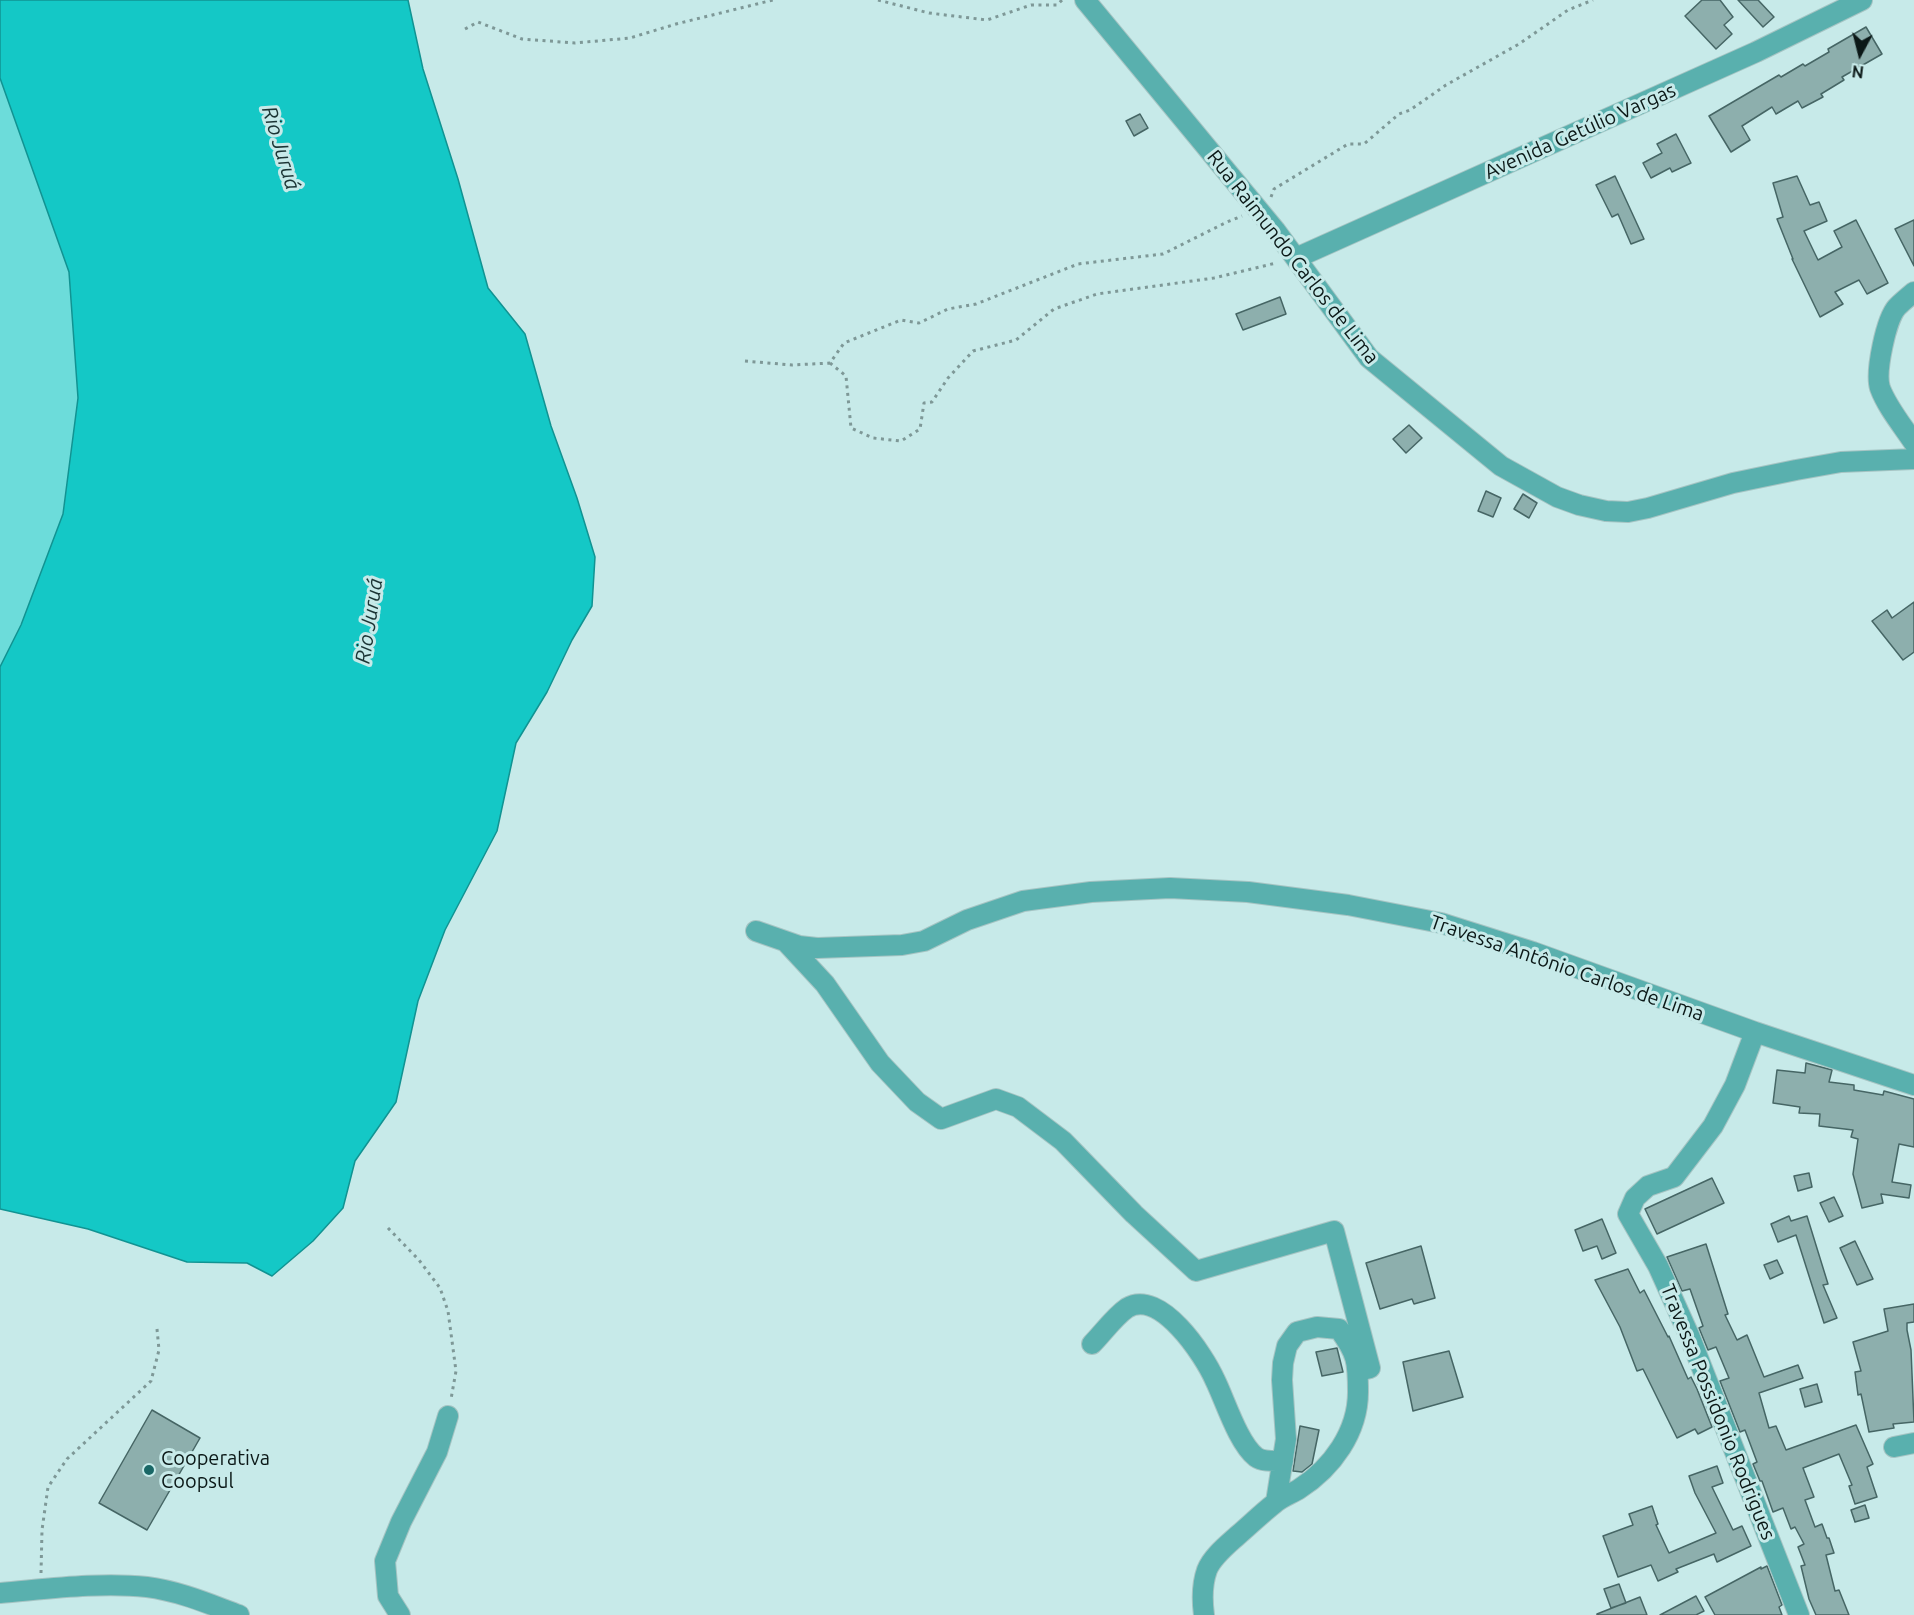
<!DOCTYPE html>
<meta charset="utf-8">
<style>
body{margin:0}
#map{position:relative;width:1914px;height:1615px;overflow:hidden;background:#c7eae9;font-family:Ubuntu,sans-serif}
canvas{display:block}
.north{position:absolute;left:1830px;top:24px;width:60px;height:60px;-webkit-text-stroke:4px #c7eae9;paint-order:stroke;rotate:187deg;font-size:16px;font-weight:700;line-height:24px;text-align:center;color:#0b1817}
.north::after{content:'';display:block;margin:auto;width:21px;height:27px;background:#0b1817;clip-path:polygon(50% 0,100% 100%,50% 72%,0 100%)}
</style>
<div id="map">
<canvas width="1914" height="1615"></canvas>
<div class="north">N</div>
</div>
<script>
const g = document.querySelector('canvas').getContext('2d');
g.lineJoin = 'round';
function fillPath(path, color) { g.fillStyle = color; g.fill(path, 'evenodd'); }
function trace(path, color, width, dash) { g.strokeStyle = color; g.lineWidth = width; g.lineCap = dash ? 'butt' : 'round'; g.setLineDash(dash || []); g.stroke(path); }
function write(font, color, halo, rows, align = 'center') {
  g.font = font + ' Ubuntu,sans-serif'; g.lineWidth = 6; g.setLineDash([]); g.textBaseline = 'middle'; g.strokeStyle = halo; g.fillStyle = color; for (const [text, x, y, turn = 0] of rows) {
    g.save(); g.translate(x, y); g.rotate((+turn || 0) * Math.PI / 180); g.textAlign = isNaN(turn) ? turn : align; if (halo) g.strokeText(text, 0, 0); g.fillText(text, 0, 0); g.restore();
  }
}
fillPath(new Path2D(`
 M0,78l69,194 9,126 -15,116 -42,111 -21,42z`), '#6cdcda');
const water = new Path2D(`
 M0,0h408l15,69 35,110 30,109 37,46 26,92 26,72 18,59 -3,49 -20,34 -25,52 -31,51 -19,88 -52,99 -27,71 -22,101 -41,59 -12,47 -30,33 -41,35 -25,-13 -60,-1 -99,-33 -88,-20v-542l21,-42 42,-111 15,-116 -9,-126 -69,-194z`);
fillPath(water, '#14c8c6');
trace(water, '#119392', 1.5);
const building = new Path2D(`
 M1702,0h18l13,17 -9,8 8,9 -16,15 -31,-33z
 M1738,0h20l16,17 -11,10z
 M1866,27l16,27 -40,23 2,3 -23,14 2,3 -21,11 -4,-7 -22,13 -4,-7 -30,19 8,14 -19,12 -22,-36 70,-41 2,2 22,-13 2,2 24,-14 -1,-3z
 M1140,114l8,14 -14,8 -8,-15z
 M1676,134l15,29 -19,9 -2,-4 -19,10 -8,-15 19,-10 -5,-9z
 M1615,176l29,63 -13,5 -13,-30 -6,3 -16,-32z
 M1797,176l13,29 9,-3 8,19 -23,10 14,29 24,-13 -8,-16 22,-11 32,63 -21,11 -8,-14 -24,12 8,12 -23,13 -28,-58h1l-16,-40 6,-2 -10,-34z
 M1914,220v46l-19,-37z
 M1280,297l6,17 -43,16 -7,-16z
 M1409,425l13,13 -16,15 -13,-14z
 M1486,491l15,7 -8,19 -15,-6z
 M1523,494l14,9 -8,15 -15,-9z
 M1914,602v50l-11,8 -31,-39 15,-11 5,8z
 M1806,1063l26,7 -3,12 25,3v5l29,5 1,-4 30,8v48l-15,-3 -7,38 19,3 -2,13 -28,-4 2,9 -21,5 -9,-34 5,-35 -7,-2 2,-7 -34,-4 1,-12 -21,-1 1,-6 -27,-4 4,-33 28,3z
 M1809,1173l3,14 -14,4 -4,-15z
 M1712,1178l12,25 -67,31 -12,-25z
 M1834,1197l9,19 -14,6 -9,-19z
 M1789,1216l2,5 16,-5 21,68 -5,1 14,33 -13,5 -28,-88 -18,7 -7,-18z
 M1602,1219l14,34 -14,6 -5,-13 -14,5 -8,-21z
 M1855,1241l18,38 -16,6 -17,-37z
 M1706,1244l22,70 -3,1 12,25 10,-5 17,42 34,-12 5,13 -44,15 10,35 7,-2 10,24 70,-25 17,39 -6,3 10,30 -22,7 -6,-18 3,-1 -13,-31 -36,14 11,29 -9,3 10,27 7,-3 5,14h2l5,15 -8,2 9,36 4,-1 10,25h-33l-7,-16 -8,-33 4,-1 -7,-18 6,-3 -9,-17 -4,2 -8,-21 -10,4 -11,-31h-2l-7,-17 4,-2 -12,-32 -5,2 -20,-51 9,-3 -13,-31 -8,3 -9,-22 4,-2 -13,-37 -8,2 -15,-34z
 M1421,1246l14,52 -21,6 -2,-5 -32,10 -14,-46z
 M1777,1260l6,13 -13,6 -6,-14z
 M1628,1269l12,24 4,-3 24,47 1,-1 19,43 3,-2 6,12 15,38 -14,7 -3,-5 -18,9 -34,-69 -6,2 -17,-44 -25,-47z
 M1914,1304v18l-7,1v7l4,20 3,72 -21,2 1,4 -25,4 -8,-38 -3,1 -3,-23 6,-1 -8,-29 35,-11 -4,-22z
 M1337,1348l6,24 -21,4 -6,-24z
 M1449,1351l14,46 -50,14 -10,-49z
 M1817,1384l5,18 -17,5 -5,-18z
 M152,1410l48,28 -53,92 -48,-27z
 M1300,1426l19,4 -7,34 -10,8 -9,-1z
 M1717,1466l6,17 -11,4 21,43 9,-4 9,20 -34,16 -3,-8 -38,15 2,3 -20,9 -7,-16 -33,12 -15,-41 30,-11 -4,-11 23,-8 6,18 -2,1 13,28 47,-20 -21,-40 -6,-17z
 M1865,1505l4,13 -14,4 -4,-12z
 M1767,1566l15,39 -3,2 3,8h-67l-10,-18 56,-30v2z
 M1619,1584l7,19 -15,5 -7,-19z
 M1696,1596l8,15 -8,4h-36z
 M1640,1597l7,18h-50v-1z`);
fillPath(building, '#8dafad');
trace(building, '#466665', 1.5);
const minor = new Path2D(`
 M1085,0l190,230 94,128 132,108 56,31 22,8 27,6 22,1 20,-4 85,-25 63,-13 45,-8 73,-3
 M1296,258l460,-206 106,-52
 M1914,292c-6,5 -12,10 -17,15 -11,12 -22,65 -17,81 7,19 22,37 34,55
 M756,931l43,15 18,2 85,-3 22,-4 43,-21 56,-19 68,-9 79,-4 78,4 100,13 93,18 92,29 222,80 159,53
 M787,943l38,41 55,79 37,39 24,17 55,-20 22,8 45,34 71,73 62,57 138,-40 36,137 -12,3
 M1755,1032l-20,53 -22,41 -39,51 -26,9 -13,12 -7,16 30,52 31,69 110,280
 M1092,1344c11,-11 22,-27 35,-36 33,-20 77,47 88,72 10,20 23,63 41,77 7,5 18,4 27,4
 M1894,1447l20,-4
 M0,1593c48,-4 99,-11 147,-6 32,4 62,17 92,28
 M400,1615l-12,-19 -3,-35 16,-39 36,-70 11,-36
 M1204,1615c-2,-15 -2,-31 3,-45 5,-13 20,-25 30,-34 13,-11 25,-23 38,-33 7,-6 16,-9 24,-14 33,-21 59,-57 59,-97 0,-31 -1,-38 -19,-63l-22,-2 -20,5 -10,14 -4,17 -1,17 4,59 -10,63`);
trace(minor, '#a5c4c3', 22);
trace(new Path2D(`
 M878,0l51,13 58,7 44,-15h26l5,-5
 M465,29l13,-7 44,17 53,4 55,-5 46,-14 97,-24
 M1271,197l3,-8 74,-45h16l35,-30 11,-4 36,-25 73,-41 49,-34 25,-10
 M745,361l47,4 38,-2 14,-20 57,-23 18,3 29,-14 28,-5 102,-40 85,-10 64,-32 15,-6
 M830,363l16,13 5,52 22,10 28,3 19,-12 4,-26 8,-1 16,-24 25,-27 43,-11 38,-31 43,-15 117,-16 62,-15
 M388,1228l31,32 21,28 8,23 8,60 -5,28
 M41,1573l1,-43 6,-43 19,-28 84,-78 8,-31 -2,-21`), '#7e9897', 3, [3, 4.5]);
trace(minor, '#59b0ae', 20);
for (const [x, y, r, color] of [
 [149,1470,6,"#196766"]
]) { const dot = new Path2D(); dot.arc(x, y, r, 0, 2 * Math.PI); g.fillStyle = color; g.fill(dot); trace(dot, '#c7eae9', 2); }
write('20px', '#0b1817', '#c7eae9', [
 ["Avenida Getúlio Vargas",1580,131,-24],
 ["Rua Raimundo Carlos de Lima",1293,257,52],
 ["Travessa Antônio Carlos de Lima",1567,968,19],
 ["Travessa Possidonio Rodrigues",1718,1412,68]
]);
write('20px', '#0b1817', '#c7eae9', [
 ["Cooperativa",161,1458],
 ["Coopsul",161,1481]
], 'left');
write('italic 21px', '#1b3434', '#c7eae9', [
 ["Rio Juruá",281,148,73],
 ["Rio Juruá",369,621,-81]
]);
</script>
